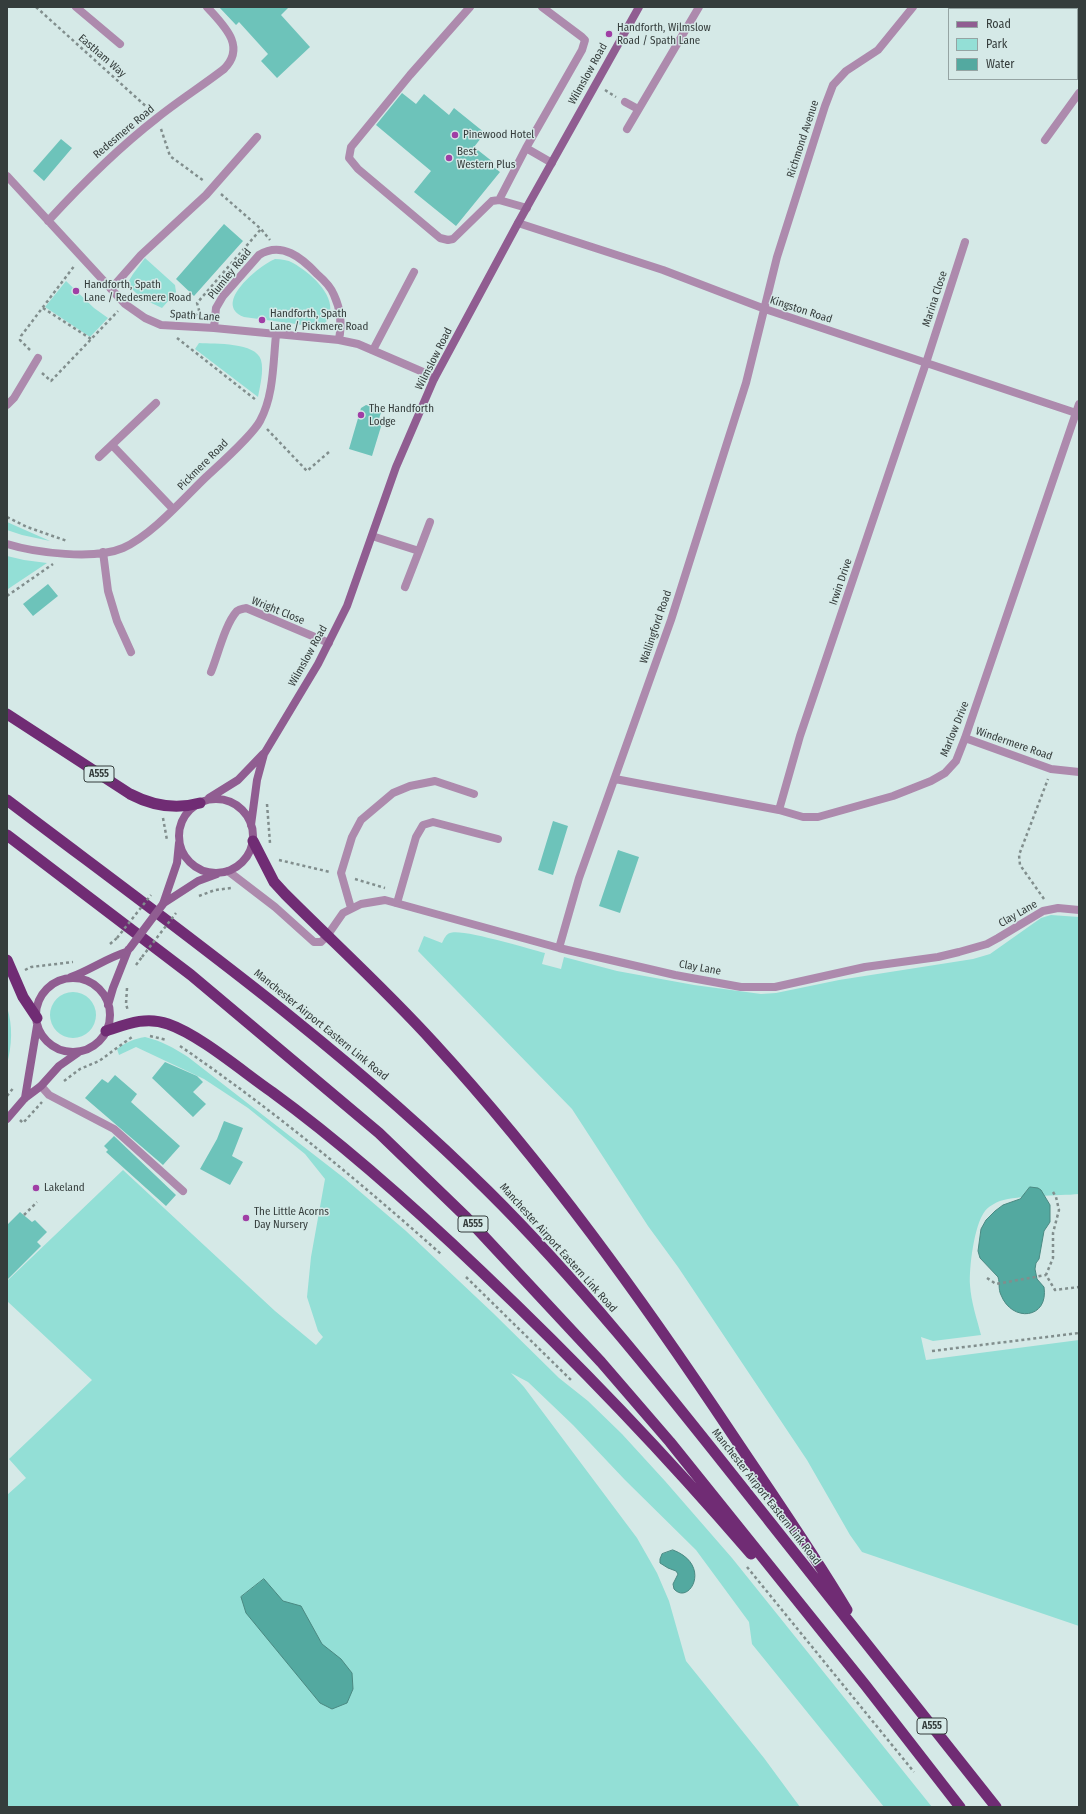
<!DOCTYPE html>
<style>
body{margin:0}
#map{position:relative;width:1086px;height:1814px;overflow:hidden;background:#d5e9e7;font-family:"Fira Sans Condensed",sans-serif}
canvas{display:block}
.frame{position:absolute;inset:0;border:8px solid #353d3c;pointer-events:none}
.legend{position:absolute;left:948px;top:8px;width:130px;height:72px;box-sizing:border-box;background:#d5e9e7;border:1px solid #95a4a3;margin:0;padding:5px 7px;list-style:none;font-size:12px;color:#353d3c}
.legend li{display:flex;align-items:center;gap:8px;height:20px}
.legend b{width:20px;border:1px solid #95a4a3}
</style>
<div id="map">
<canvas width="1086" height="1814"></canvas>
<div class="frame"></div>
<ul class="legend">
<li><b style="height:5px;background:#905d91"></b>Road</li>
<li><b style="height:11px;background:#93dfd6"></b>Park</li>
<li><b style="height:11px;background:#53a9a0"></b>Water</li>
</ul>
</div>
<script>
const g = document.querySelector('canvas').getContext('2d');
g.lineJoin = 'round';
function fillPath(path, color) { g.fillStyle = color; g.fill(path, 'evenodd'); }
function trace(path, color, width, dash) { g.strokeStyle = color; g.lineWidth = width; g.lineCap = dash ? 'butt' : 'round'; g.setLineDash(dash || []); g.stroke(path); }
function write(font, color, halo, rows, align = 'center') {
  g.font = font + ' "Fira Sans Condensed",sans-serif'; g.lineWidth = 3; g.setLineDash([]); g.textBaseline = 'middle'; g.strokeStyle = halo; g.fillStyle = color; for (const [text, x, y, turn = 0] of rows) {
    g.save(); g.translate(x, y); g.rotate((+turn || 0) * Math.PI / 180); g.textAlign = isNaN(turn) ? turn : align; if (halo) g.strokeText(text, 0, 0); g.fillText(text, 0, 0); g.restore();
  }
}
fillPath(new Path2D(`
 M145,258l30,27 1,7 -14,16 -21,-10 -14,-14 6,-10z
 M275,259c6,0 13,1 18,4 16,9 41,30 37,50 -1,7 -5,11 -12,14l-74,-10c-33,-13 16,-52 31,-58z
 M66,281l28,27 14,10 -18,19 -45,-30z
 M199,343c16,1 57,-1 62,17 3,11 -1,26 -3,37l-63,-48z
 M7,522l43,19 -28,-6 -15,-5z
 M7,556l17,4 23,3 -39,26z
 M1051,915l28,2v277c-21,2 -60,1 -79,7 -5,2 -12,6 -15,10 -11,14 -16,57 -15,74 1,17 7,34 11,50l-48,6 -12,-4 5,23 153,-20v286l-217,-74 -12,-17 -43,-75 -129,-193 -30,-41 -76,-117 -154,-158 6,-15 18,7c2,-4 4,-9 8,-10 11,-5 79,16 95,20l-3,11 19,5 3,-12 53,14 77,14 67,9 15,-1 63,-13 134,-21 17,-5 51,-36z
 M50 1015a23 23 0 1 1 46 0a23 23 0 1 1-46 0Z
 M7,1007c6,19 5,38 0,57z
 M145,1037c17,4 29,11 43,20l156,121 62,53 87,82 66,65 29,23 34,33 43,47 67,77 200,249h-48l-132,-163 -3,-22 -53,-72 -71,-70 -52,-55 -45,-43 -17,-9 13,14 113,151 20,35 12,28 17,60 78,97 36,49h-793v-312l19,-17 -17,-19 83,-79 -85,-79v-20l116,-111 152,141 41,34 7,-8 -5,-6 -11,-34 4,-40 14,-78 -20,-25 -57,-46 -44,-29 -68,-32 -17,8 -2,-6c9,-7 17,-10 28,-12z`), '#93dfd6');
const water = new Path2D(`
 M1030,1187l8,1 3,2 9,15v17l-6,9 -5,28 -3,4 -1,6 2,10 7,8c5,32 -32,36 -43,8 -3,-6 -1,-12 -3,-18l-18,-19 -2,-7 3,-22 5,-9 9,-9 8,-6 17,-6z
 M673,1550c40,15 16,56 1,39l-1,-5 5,-10 -2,-3 -8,-3 -8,-5v-4l2,-5z
 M264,1579l19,22 18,5 21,38 19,15 11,14 1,16 -6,14 -15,6 -12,-6 -74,-90 -5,-16z`);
fillPath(water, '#53a9a0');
trace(water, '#4a8982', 1);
fillPath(new Path2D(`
 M219,7h70l-8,8 29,32 -33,31 -16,-17 7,-7 -29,-32 -3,3z
 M402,93l14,11 8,-10 25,21 5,-7 31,25 -11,14 19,15 -2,3 9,7 -44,54 -42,-34 17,-21 -55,-46z
 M61,139l11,9 -28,33 -11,-10z
 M224,224l19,17 -49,55 -18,-17z
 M366,405l16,4 -3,10 4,1 -11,36 -23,-7 12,-41z
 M48,584l10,12 -25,20 -10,-12z
 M553,821l15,5 -15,49 -15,-5z
 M618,850l21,7 -19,56 -21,-7z
 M165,1062l32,14 6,6 -10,10 13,12 -13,13 -41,-39z
 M115,1075l22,19 -6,8 49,44 -17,19 -78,-67 17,-19 6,4z
 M224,1121l19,7 -11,28 11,6 -13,23 -30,-16 17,-30z
 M114,1136l62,59 -10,11 -60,-54 2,-2 -4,-4z
 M20,1212l12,10 3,-2 12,12 -10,10 4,4 -34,34v-55z`), '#6dc3ba');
trace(new Path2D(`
 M36,7l114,103
 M605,90l11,7
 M161,129l9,27 34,25
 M221,194l40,35 9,11
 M43,308l48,31
 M195,316l4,-6 -2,-7 64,-74
 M177,338l79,62
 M30,350l-10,-10 1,-4 54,-71
 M42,373l9,8 67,-70
 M267,429l40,42 22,-19
 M7,517l20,10 40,14
 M7,596l46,-32
 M267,804l3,39
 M163,818l4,22
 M279,860l51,12
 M355,879l30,9
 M199,896l16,-6 16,-2
 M1044,899l-24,-34 -1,-10 29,-76
 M110,944l7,-6
 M136,965l6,-8
 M25,970l6,-3 42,-5
 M127,988l-1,16 2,7
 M150,1036l17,4
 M180,1046c92,63 179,135 262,209
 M64,1081l16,-12 19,-8 33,-24
 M7,1096l7,-9
 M20,1120l3,3 19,-21
 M1053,1192l3,5 3,13 -6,23v25l-7,17 9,15 24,-3
 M24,1215l13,-13
 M466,1277l106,104
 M987,1278l9,6 50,-9
 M932,1351l147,-18
 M747,1567l167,205`), '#818e8d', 2.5, [3, 3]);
trace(new Path2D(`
 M76,7l44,37
 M207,7c16,18 40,39 17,62
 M470,7l-60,68 -59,72 -2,11 9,11 82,69 8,2 5,-1 39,-38 7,-1 28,8
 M542,7l40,30 3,3 -3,10 -56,98 26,15
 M625,102l13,7
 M499,200l27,-52
 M111,289l30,-34 65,-60 51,-58
 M373,350l41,-78
 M112,445l61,64
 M99,457l57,-54
 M372,536l47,15 -14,36
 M419,551l11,-29
 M211,672c7,-17 14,-48 26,-61 3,-2 6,-2 9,-3l83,35
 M397,903l19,-66 7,-12 10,-3 65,17
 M41,1086l8,9 65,34 69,62`), '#ad8aad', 8);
trace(new Path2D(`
 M627,129l72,-122
 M1045,140l34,-47
 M7,176l118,128 20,14 16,7 53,3 125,12 19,4 65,28 11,7
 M48,221c34,-37 69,-72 109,-103 21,-17 45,-32 67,-49
 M518,223l145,47 102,39 314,105
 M214,328l2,-20 7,-12 36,-41c23,-14 43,3 58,19 7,6 14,13 17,21 7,15 8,30 5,45
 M7,405l7,-7 24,-40
 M7,544c29,9 88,16 116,4 29,-13 60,-49 83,-71 14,-13 46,-41 54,-56 14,-26 13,-58 16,-86
 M103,552l5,39 9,30 14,31
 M965,738l86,31 28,3
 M615,779l164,31 24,7h15l75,-21 38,-15 14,-8 11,-12 9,-23 114,-334
 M779,810l21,-74 126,-373 39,-121
 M228,871l47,36 39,35h7l6,-6 16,-23 18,-9 24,-4 174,48 116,27 66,12h34l90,-20 73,-10 21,-5 28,-8 11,-6 45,-27 15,-3 21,2
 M351,908l-10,-35 11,-36 9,-17 32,-27 17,-7 25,-5 39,13
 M559,948l20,-70 92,-258 75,-237 31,-126 48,-151 8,-21 13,-14 32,-21 35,-43`), '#ad8aad', 8);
trace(new Path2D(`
 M209,798l29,-18 25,-26
 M179 836a37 37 0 1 1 74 0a37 37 0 1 1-74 0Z
 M251,825l6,-45 7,-26 54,-90 29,-58 49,-139 38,-88 84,-156 121,-216
 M164,903l34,-22 19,-7
 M163,904l14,-41 2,-20
 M71,977c19,-7 36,-19 55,-25
 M36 1015a37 37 0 1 1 74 0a37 37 0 1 1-74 0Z
 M108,1005l5,-17 15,-38
 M25,1098l12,-72
 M7,1119l18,-21 16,-12 18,-20 20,-14`), '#905d91', 8);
trace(new Path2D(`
 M7,714l123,80c23,12 45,16 70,9
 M7,800c165,125 334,245 481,391 103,102 192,218 282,331 75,96 151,190 226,285
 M7,835l184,140 188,158 87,84 135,145 69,80 196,244 94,121
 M253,841l21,41 11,12c50,50 102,97 149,149 112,122 208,256 300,394 38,57 78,114 113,173
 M7,960l16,37 14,21
 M106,1031c21,-7 40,-15 62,-7 32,11 75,48 104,68 74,54 143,116 209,179 95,90 185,184 270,283`), '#702c74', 11);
trace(new Path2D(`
 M117,938l34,-43
 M142,957l34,-44`), '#818e8d', 2.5, [3, 3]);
trace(new Path2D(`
 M130,948l33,-44`), '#905d91', 8);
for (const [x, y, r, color] of [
 [609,34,4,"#a03ea5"],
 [455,135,4,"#a03ea5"],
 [449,158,4,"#a03ea5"],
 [76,291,4,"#a03ea5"],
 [262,320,4,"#a03ea5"],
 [361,415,4,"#a03ea5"],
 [36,1188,4,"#a03ea5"],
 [246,1218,4,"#a03ea5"]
]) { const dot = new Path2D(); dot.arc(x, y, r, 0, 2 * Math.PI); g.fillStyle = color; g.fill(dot); trace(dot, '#d5e9e7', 1.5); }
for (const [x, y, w] of [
 [99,774,30],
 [473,1224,30],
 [932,1726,30]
]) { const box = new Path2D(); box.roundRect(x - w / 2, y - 8, w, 16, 3); g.fillStyle = '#d5e9e7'; g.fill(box); trace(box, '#353d3c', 1); }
write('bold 10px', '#353d3c', null, [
 ["A555",99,774],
 ["A555",473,1224],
 ["A555",932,1726]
]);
write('11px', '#353d3c', '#d5e9e7', [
 ["Handforth, Wilmslow",617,28],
 ["Road / Spath Lane",617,41],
 ["Pinewood Hotel",463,135],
 ["Best",457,152],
 ["Western Plus",457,165],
 ["Handforth, Spath",84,285],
 ["Lane / Redesmere Road",84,298],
 ["Handforth, Spath",270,314],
 ["Lane / Pickmere Road",270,327],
 ["The Handforth",369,409],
 ["Lodge",369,422],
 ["Lakeland",44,1188],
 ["The Little Acorns",254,1212],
 ["Day Nursery",254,1225]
], 'left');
write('11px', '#353d3c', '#d5e9e7', [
 ["Eastham Way",102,56,41],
 ["Wilmslow Road",588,74,-61],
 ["Redesmere Road",124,132,-40],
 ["Richmond Avenue",803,139,-72],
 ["Plumley Road",230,274,-51],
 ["Marina Close",935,299,-72],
 ["Kingston Road",801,310,18],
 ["Spath Lane",195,316,4],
 ["Wilmslow Road",434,359,-63],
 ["Pickmere Road",203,465,-45],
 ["Irwin Drive",841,582,-71],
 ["Wright Close",278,611,22],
 ["Wallingford Road",656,627,-71],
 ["Wilmslow Road",308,656,-61],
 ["Marlow Drive",955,729,-68],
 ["Windermere Road",1014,744,19],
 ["Clay Lane",1018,914,-30],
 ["Clay Lane",700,968,10],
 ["Manchester Airport Eastern Link Road",321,1025,39],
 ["Manchester Airport Eastern Link Road",558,1248,48],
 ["Manchester Airport Eastern Link Road",766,1497,52]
]);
</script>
